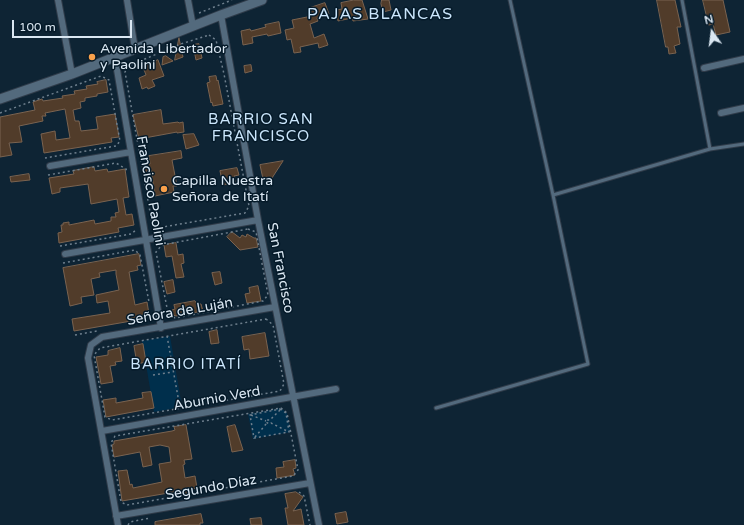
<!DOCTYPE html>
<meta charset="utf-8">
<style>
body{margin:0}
#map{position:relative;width:744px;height:525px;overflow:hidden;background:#0e2434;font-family:"Varela Round",sans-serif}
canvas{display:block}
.north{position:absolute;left:692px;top:12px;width:40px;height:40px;-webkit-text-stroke:3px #051a29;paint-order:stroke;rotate:346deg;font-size:11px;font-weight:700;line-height:16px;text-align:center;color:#dae7f2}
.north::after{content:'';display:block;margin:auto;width:14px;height:18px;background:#dae7f2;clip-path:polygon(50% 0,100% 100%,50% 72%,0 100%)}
.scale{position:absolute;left:12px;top:20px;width:120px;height:18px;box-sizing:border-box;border:2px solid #dae7f2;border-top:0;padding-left:5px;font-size:12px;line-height:14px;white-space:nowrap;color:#dae7f2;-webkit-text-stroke:3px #051a29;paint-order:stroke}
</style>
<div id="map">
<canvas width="744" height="525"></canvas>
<div class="north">N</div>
<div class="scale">100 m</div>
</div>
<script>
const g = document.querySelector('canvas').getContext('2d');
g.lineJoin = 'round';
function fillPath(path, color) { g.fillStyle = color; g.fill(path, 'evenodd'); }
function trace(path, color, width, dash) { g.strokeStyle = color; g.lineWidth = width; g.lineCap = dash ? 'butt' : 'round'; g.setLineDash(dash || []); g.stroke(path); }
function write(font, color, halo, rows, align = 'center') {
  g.font = font + ' "Varela Round",sans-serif'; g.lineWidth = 3; g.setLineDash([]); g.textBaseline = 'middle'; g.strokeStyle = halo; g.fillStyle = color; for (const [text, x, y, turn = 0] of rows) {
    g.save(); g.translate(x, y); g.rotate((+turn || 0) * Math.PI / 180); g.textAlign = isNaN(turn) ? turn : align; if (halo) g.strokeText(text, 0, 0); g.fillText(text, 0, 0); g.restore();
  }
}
fillPath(new Path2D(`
 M170,336l12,71 -28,5 -12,-71z
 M281,408l6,5 4,19 -38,7 -5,-25z`), '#002f4c');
const building = new Path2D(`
 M354,0h8l6,19 -15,2 -1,-3 -14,3 -2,-11 6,-1 -1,-6z
 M382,0h7l2,10 -8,2 -2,-8z
 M657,0h18l6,27h-4l3,17 -6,2 2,7 -7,1 -1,-7h-2z
 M703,0h20l7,32 -14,3 -3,-11 -4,1z
 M325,3l4,11 -12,4 1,3 -8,3 4,14 10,-4 4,11 -9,3 -1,-5 -18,4 1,5 -7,1 -3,-14 -4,1 -2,-10 9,-2 -2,-8 20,-4 -2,-8z
 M279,22l2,11 -13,3 -1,-2 -15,3 1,6 -10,2 -2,-14 9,-2 1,2 15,-4 -1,-2z
 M179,38l4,19 -8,3z
 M199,44l3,14 -6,2 -3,-15z
 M166,56l7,5 -11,4 1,-8z
 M158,60l6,16 -12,4 3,6 -7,3 -1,-2 -5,2 -3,-11 7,-3 -3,-8z
 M251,65l1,6 -7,2 -1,-7z
 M216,76l1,5 1,-1 5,24 -10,2 -1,-4 -1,1 -4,-20 3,-1 -1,-5z
 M106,80l2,12 -11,2v2l-12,2v3l-5,1 1,6 -8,2 2,11h4l2,10 17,-2 -2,-12 19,-3 4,23 -8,1 1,4 -68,11 -3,-19 14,-3 1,9 14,-2 -5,-29 -20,4 1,3h-4l1,5 -24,5 3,16 -13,1 3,12 -12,2v-40l35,-7 -2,-8 9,-3 1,2 20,-3 -1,-2 13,-2 -1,-3 13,-2 -1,-3 12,-2 -1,-2z
 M161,110l2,14 15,-2 1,1 4,-1 1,10 -7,1v-1l-38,7 -6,-24z
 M194,134l5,11 -13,4 -3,-14z
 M181,151l1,7 -10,2 5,26h-4l1,6 -19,4 -4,-26 -8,2 -1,-7 8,-1 -1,-8z
 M283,161l-11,17 -9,1 -3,-14z
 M94,167l1,4 12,-2 1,3 17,-3 4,28 -6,1 3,17 6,-1 2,11 -16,3 1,4 -60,11 -1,-10 4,-1 -1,-7h2v-2l6,-1v3l25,-5 1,4 16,-3v-4h5l-1,-4 4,-1 -2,-13 -26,5 -3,-20 -28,4v4l-8,2 -3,-16 25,-4 -1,-3z
 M237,168l2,7 -5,1 1,6 -12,3 -3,-14z
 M29,174l1,6 -19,2 -1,-5z
 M232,232l8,6 2,-3 4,2 1,-3 7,4h2l2,9 -18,3 -13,-13z
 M176,243l2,12 5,-1 1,9 -3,1 3,13 -8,1 -4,-22 -6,1 -2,-12z
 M139,254l2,11 -4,1 1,4 -9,2 6,33 12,-3 2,12 -12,2v4l-63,11 -2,-12 38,-6 -2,-12 -11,2 -1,-8 23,-5 -3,-16v-4l-17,3 1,4 -9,2 3,16 -13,2 1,6 -12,3 -7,-38z
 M220,272l2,11 -7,2 -3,-12z
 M173,280l2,12 -8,2 -3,-12z
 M258,286l3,15 -14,2 -2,-9 5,-1 -1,-5z
 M195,301l2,3h4l2,7 -27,5 -3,-1 -1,-5 3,-1 -1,-4z
 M217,330l2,13 -8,1 -2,-12z
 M265,333l4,23 -19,3 -1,-10 -5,1 -2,-13z
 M143,344l3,18 -9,2 -3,-18z
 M120,348l2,13 -7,1 1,3 -6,1 3,16 -12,2 -5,-27 12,-2v-4z
 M151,392l3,16 -48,9 -3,-17 13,-2v5l27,-5 -1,-5z
 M186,425l6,34 -8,1 1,4 -2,1 2,13 10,-2 2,12 -5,1 1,4 -11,2 -2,-4 -58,10 -4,-30 9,-1 3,15 2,-1 1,4 29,-6 -3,-18 12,-2 -2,-15 -9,-2 -11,2 3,18 -9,2 -3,-15 -26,5 -2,-12 2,-1v-3l58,-10 3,-1 -1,-3z
 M235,425l8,25 -11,2 -5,-25z
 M295,460l1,8 -3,1 2,6 -18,3 -1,-10 8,-1 -1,-5z
 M296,492l7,5 -10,14 8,-2 3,16h-16l-3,-17h3l-3,-14z
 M346,512l2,10 -11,2 -2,-10z
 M201,514l2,9h-3v2h-45v-3z
 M261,518l1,7h-11l-1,-6z`);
fillPath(building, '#513c2a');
trace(building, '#7a6350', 1);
const service = new Path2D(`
 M682,0l28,149
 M553,195l157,-46 34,-5
 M436,408l152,-44 -35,-169 -43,-195`);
const minor = new Path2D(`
 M58,0l14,74
 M127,0l8,49
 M188,0l5,26
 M221,15l37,205 61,305
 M115,58l46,270
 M704,68l40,-9
 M721,113l23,-5
 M50,166l81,-14
 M65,254l193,-34
 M102,431l234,-42
 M116,516l194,-33
 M118,525l-30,-167 3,-13 11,-8 173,-30`);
const secondary = new Path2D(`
 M0,99l72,-25 149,-59 41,-15`);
trace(service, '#303c4a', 5);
trace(minor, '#303c4a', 8);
trace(secondary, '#303c4a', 11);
trace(new Path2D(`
 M199,13l33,-13
 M209,35l7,5 8,34 25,132 -4,7 -88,15 -5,-5 -27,-151 3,-6 53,-22z
 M0,113l101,-37 8,4 11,61 -4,5 -71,12
 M48,175l68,-12 10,6 1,4
 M248,229l8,3 12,63 -5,6 -88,17 -7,-5 -12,-61 6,-7z
 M60,246l71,-12 5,-4
 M63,263l72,-13 5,5 9,47
 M266,319l7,6 11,59 -4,7 -168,29 -7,-3 -11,-62 6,-7z
 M75,335l22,-4
 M167,336l13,72
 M153,375l20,-3
 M281,408l6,5 11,57 -5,6 -166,29 -6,-3 -10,-59 4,-7z
 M280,409l6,4 3,19 -35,6 -4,-23z
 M280,410l-10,10h-3l-1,2 3,2 2,-1 18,9
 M251,415l15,6
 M255,437l12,-14
 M299,492l5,4 6,29
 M128,525l2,-3 20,-4`), '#6e7f8d', 1.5, [2, 3]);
trace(service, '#536a7d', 3);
trace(minor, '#536a7d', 6);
trace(secondary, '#536a7d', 9);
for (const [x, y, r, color] of [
 [92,57,4,"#f8a04b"],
 [164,189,4,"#f8a04b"]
]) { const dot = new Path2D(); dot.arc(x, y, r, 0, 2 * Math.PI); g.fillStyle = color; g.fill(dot); trace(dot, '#051a29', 1.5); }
write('14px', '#dae7f2', '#051a29', [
 ["Avenida Libertador",100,49],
 ["y Paolini",100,65],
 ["Capilla Nuestra",172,181],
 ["Señora de Itatí",172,197]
], 'left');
write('14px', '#dae7f2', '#051a29', [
 ["Francisco Paolini",150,191,80],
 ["San Francisco",280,268,79],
 ["Señora de Luján",180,312,-10],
 ["Aburnio Verd",217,399,-10],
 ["Segundo Díaz",211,488,-10]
]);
g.letterSpacing = '1px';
write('15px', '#cbe6fc', '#051a29', [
 ["BARRIO SAN",261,120],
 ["FRANCISCO",261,137],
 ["BARRIO ITATÍ",186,365]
]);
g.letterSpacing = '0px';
g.letterSpacing = '1px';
write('16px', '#cbe6fc', '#051a29', [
 ["PAJAS BLANCAS",380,15]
]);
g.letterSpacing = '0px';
</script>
